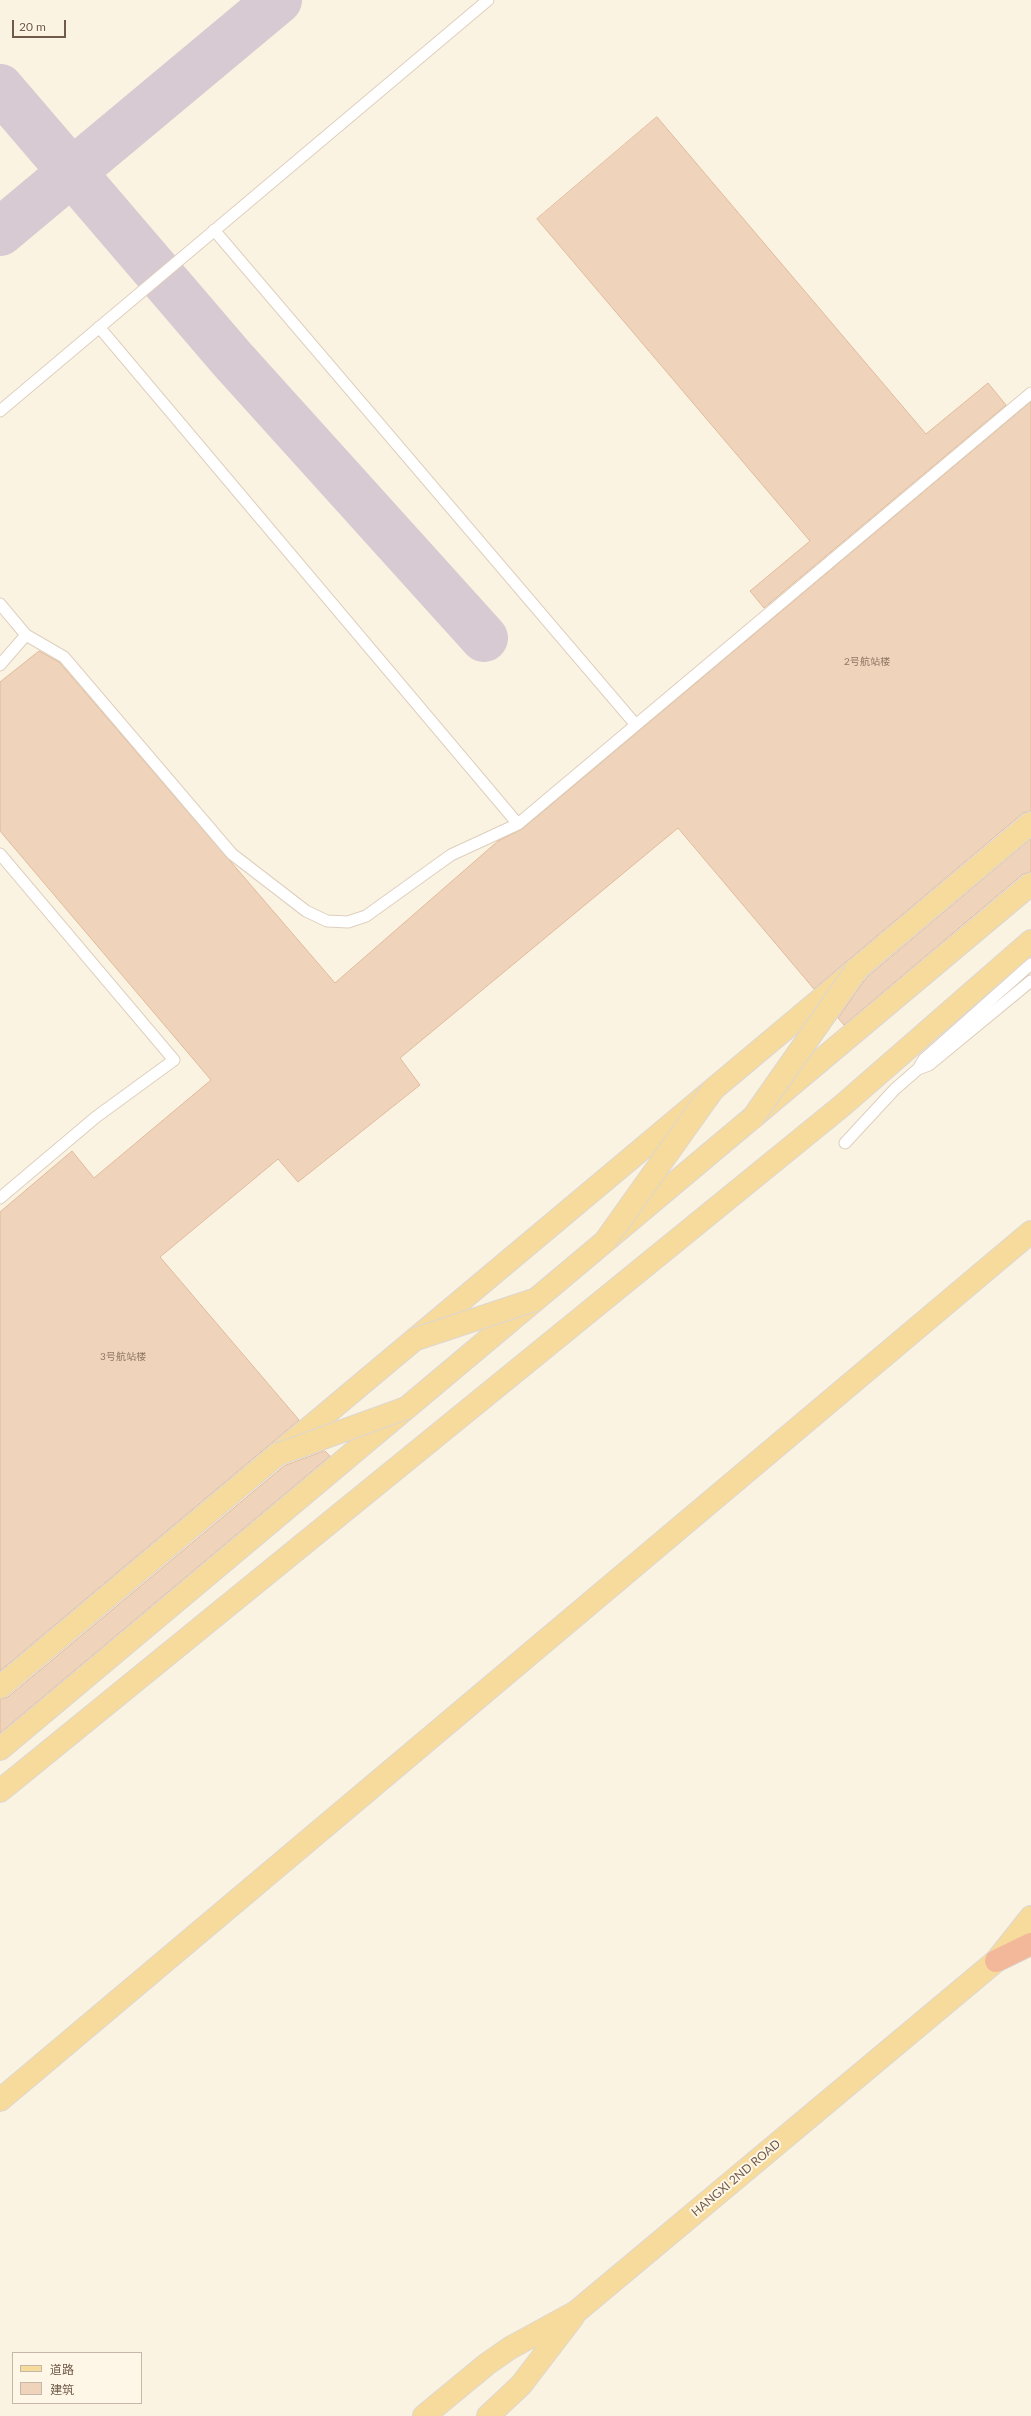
<!DOCTYPE html>
<meta charset="utf-8">
<style>
body{margin:0}
#map{position:relative;width:1031px;height:2416px;overflow:hidden;background:#fbf3e1;font-family:Lato,"Noto Sans SC",sans-serif}
canvas{display:block}
.legend{position:absolute;left:12px;top:2352px;width:130px;height:52px;box-sizing:border-box;background:#fef7e7;border:1px solid #c5b8a8;margin:0;padding:5px 7px;list-style:none;font-size:12px;color:#705a49}
.legend li{display:flex;align-items:center;gap:8px;height:20px}
.legend b{width:20px;border:1px solid #c5b8a8}
.scale{position:absolute;left:12px;top:20px;width:54px;height:18px;box-sizing:border-box;border:2px solid #705a49;border-top:0;padding-left:5px;font-size:12px;line-height:14px;white-space:nowrap;color:#705a49;-webkit-text-stroke:3px #fef7e7;paint-order:stroke}
</style>
<div id="map">
<canvas width="1031" height="2416"></canvas>
<ul class="legend">
<li><b style="height:5px;background:#f7db9c"></b>道路</li>
<li><b style="height:11px;background:#efd3ba"></b>建筑</li>
</ul>
<div class="scale">20 m</div>
</div>
<script>
const g = document.querySelector('canvas').getContext('2d');
g.lineJoin = 'round';
function trace(path, color, width, dash) { g.strokeStyle = color; g.lineWidth = width; g.lineCap = dash ? 'butt' : 'round'; g.setLineDash(dash || []); g.stroke(path); }
function fillPath(path, color) { g.fillStyle = color; g.fill(path, 'evenodd'); }
function write(font, color, halo, rows, align = 'center') {
  g.font = font + ' Lato,"Noto Sans SC",sans-serif'; g.lineWidth = 4; g.setLineDash([]); g.textBaseline = 'middle'; g.strokeStyle = halo; g.fillStyle = color; for (const [text, x, y, turn = 0] of rows) {
    g.save(); g.translate(x, y); g.rotate((+turn || 0) * Math.PI / 180); g.textAlign = isNaN(turn) ? turn : align; if (halo) g.strokeText(text, 0, 0); g.fillText(text, 0, 0); g.restore();
  }
}
trace(new Path2D(`
 M0,88l232,271 252,279
 M0,232l278,-232`), '#d8cad2', 48);
const building = new Path2D(`
 M657,117l269,317 62,-51 18,22 -242,203 -14,-17 60,-50 -273,-322z
 M1031,402v409l-8,2 -209,176 -136,-161 -278,230 20,27 -122,97 -20,-23 -118,98 139,163 -299,251v-459l72,-61 22,27 117,-98 -211,-249v-149l39,-31 20,11 276,321 163,-142 24,-12z
 M1031,839v33l-8,2 -179,151 -6,-7 28,-40z
 M325,1451l5,5 -330,277v-34l8,-2 276,-231z`);
fillPath(building, '#efd3ba');
trace(building, '#e1ba9b', 1);
const lane = new Path2D(`
 M214,230l422,495
 M99,327l419,497 513,-431
 M0,411l488,-411
 M0,604l26,31 38,22 168,197 74,57 21,10 21,1 18,-6 85,-61 67,-31
 M0,665l26,-30
 M0,854l174,206 -78,57 -96,81
 M918,1069l11,-4 102,-84
 M845,1143l50,-54 23,-20 6,-10 107,-95`);
const primary = new Path2D(`
 M0,1687l1031,-864
 M0,1749l1031,-865
 M0,1791l843,-686 188,-164
 M0,2100l1031,-868
 M424,2416l63,-52 23,-16 66,-36 420,-351 35,-44
 M488,2416l33,-31 52,-68`);
const highway = new Path2D(`
 M996,1961l35,-17`);
trace(lane, '#decfbe', 13);
trace(primary, '#ddd7d3', 24);
trace(highway, '#ddd7d3', 24);
trace(lane, '#fff', 11);
trace(primary, '#f7db9c', 22);
trace(highway, '#f3b79a', 22);
const primaryBridge = new Path2D(`
 M752,1119l103,-147
 M606,1240l106,-149
 M416,1339l118,-39
 M279,1454l127,-46`);
trace(primaryBridge, '#ddd7d3', 24, []);
trace(primaryBridge, '#f7db9c', 22);
write('10px', '#907865', null, [
 ["2号航站楼",867,662],
 ["3号航站楼",123,1357]
]);
write('12px', '#705a49', '#fef7e7', [
 ["HANGXI 2ND ROAD",736,2178,-40]
]);
</script>
